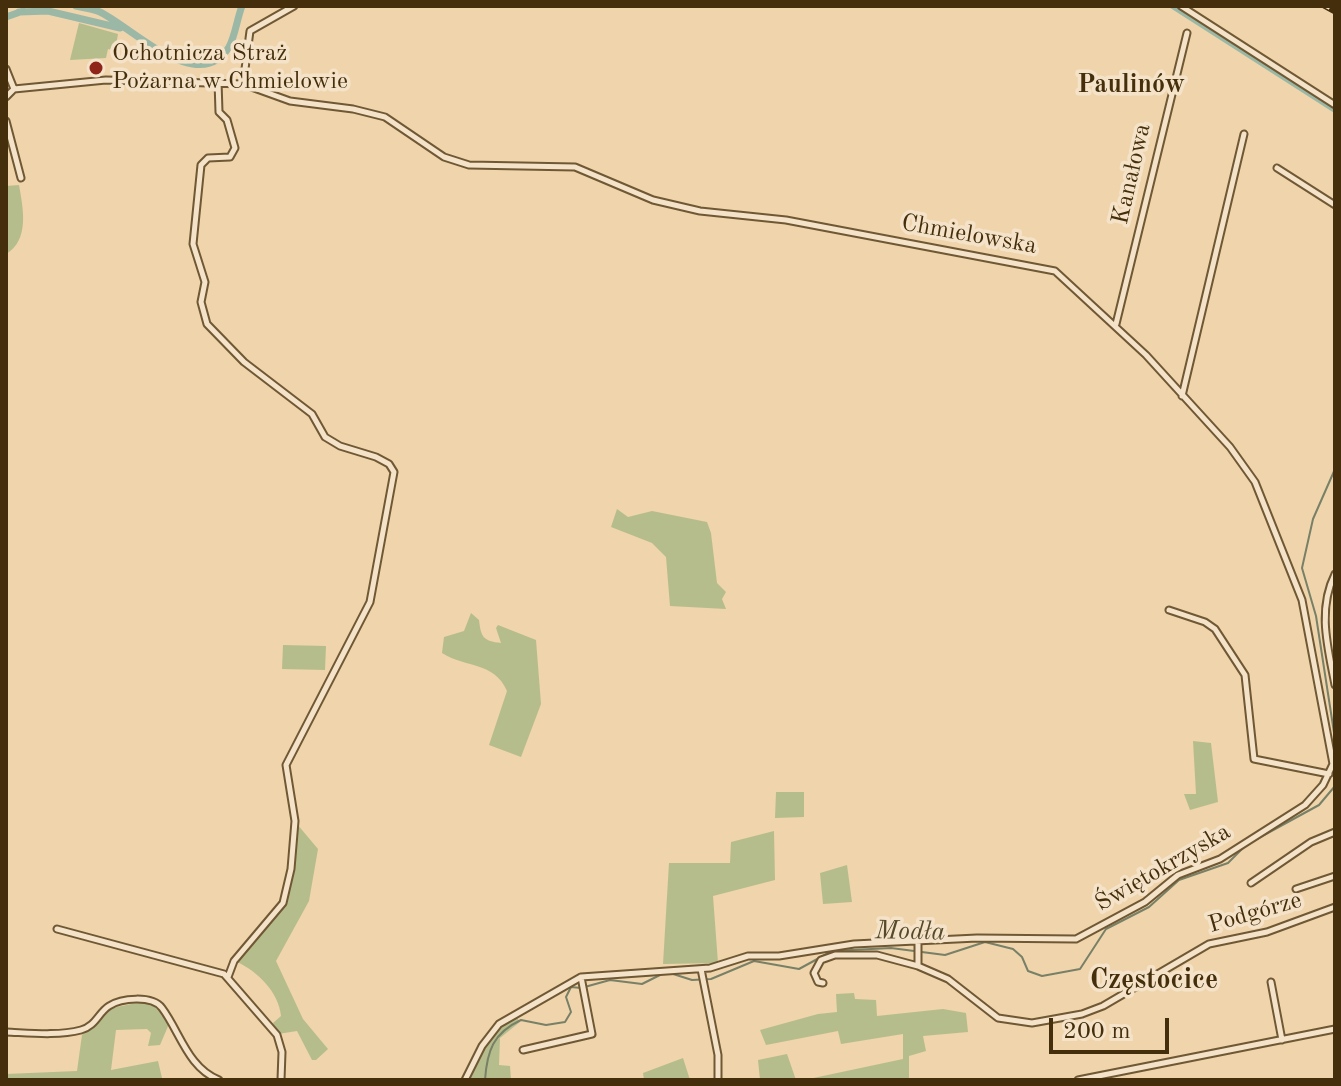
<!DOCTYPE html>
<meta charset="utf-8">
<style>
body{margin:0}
#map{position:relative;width:1341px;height:1086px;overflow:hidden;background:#efd4ac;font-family:"Old Standard TT",serif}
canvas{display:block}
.frame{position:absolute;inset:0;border:8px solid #442e0b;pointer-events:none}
.scale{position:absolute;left:1049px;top:1018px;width:120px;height:36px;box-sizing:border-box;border:4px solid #442e0b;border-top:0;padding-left:10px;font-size:24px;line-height:28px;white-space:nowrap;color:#442e0b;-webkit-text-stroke:6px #f5e3c9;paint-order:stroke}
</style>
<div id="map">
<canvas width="1341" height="1086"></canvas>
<div class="frame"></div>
<div class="scale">200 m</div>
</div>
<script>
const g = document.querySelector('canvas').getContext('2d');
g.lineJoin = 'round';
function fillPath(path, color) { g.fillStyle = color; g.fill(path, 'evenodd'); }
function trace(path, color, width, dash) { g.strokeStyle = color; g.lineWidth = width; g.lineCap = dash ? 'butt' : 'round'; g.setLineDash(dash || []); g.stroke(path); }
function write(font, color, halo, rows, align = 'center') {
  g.font = font + ' "Old Standard TT",serif'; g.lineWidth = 7; g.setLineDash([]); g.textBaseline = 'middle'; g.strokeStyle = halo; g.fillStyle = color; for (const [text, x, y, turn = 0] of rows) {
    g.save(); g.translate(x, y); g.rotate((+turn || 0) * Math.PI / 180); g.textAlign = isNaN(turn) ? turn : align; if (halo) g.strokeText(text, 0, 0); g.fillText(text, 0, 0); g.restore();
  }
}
fillPath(new Path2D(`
 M79,23l39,11 -3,17 -7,-2 -2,9 -36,2z
 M19,185c4,23 11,55 -13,69v-68z
 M617,509l11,8 24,-6 55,11 4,11 6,50 9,9 -4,7 4,10 -56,-3 -4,-49 -14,-14 -41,-16z
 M471,613l8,7c2,17 4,21 22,23l-5,-15 2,-3 38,15 5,64 -20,53 -32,-12 18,-54c-13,-30 -42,-23 -65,-38l2,-16 20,-6z
 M283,645l43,1 -1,24 -43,-1z
 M1193,741l18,2 7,59 -28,8 -6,-16h12z
 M776,792h28v25l-29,1z
 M297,824l21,25 -9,52 -33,60 27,58 25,30 -12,11h-4l-15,-29 -19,3 -5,-11 8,-7c-2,-24 -24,-45 -44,-54l48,-57 8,-37z
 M774,831l1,49 -62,16 5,67 -55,1 6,-101h61l1,-21z
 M847,865l5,37 -29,2 -3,-31z
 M854,993l1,6 21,1 1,16 66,-7 23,4 2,19 -45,4 3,15 -17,5v24h-105l99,-21v-25l-62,10 -3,-13 -72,14 -6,-15 58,-16 19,-2 -1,-18z
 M146,1001l14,7 9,16 -9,21 -12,1 3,-13 -4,-4 -31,1 -5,40 47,-9 4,17 -156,2v-6l71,-3 5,-36 18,-15 7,-11z
 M516,1016l4,6 -20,16 -1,27 11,1 1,14h-42l22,-44z
 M787,1054l9,26h-36l-2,-20z
 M683,1058l7,22h-46l-1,-7z`), '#b6bd8c');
trace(new Path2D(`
 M1335,469l-22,50 -11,49 14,48 19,123
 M1255,840l64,-35 16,-19
 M670,973l22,7 19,-1 43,-18 45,8 33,-18 59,-3 54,7 40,-13 28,7 9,8 6,14 14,5 38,-7 26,-40 43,-22 30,-27 49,-17 18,-18
 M485,1080c2,-29 8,-47 36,-60l25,5 19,-3 6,-10 -5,-15 5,-10 10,1 29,-8 32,4 22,-11`), '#788167', 2);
trace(new Path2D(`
 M1171,6l164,105`), '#9ab8a5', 4);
trace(new Path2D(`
 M76,6c8,2 17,3 24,6 30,14 99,85 129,35 6,-11 8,-28 13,-41
 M19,12l29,-1 72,17
 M6,17l17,-6`), '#9ab8a5', 7);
const minor = new Path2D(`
 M1181,6l154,99
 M6,69l8,20
 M218,81l1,31 8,8 8,28 -5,9 -22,1 -7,7 -8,79 12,38 -4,20 6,22 37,38 68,52 13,23 15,9 36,11 13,7 5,8 -24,130 -84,163 9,56 -4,48 -8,34 -49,58 -6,16
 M243,84l7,-53 44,-25
 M14,89l92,-9 137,4 47,17 63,8 32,8 59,40 25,8 106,2 78,33 47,11 86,9 269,51 91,84 84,92 25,35 47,118 31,164
 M6,97l8,-8
 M6,121l15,57
 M1277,168l58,37
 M1116,324l71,-291
 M1182,396l62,-262
 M1335,574c-18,36 -7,74 0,111
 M1169,610l36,12 10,7 30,46 9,84 75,15
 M1251,883l60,-41 24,-10
 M1296,889l39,-13
 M57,929l167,45 53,61 5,17 -1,28
 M918,966v-25
 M701,969l17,86v25
 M1271,982l11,58
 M823,983l-5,-1 -4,-9 7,-13 14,-5h42l41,11 30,13 50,39 34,5 50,-9 21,-8 106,-62 58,-12 68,-25
 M6,1032c24,1 52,4 75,-2 15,-4 17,-17 28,-24 12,-8 43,-11 53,2 18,24 26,60 57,72
 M523,1050l69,-16 -11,-57
 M465,1080l17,-34 17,-22 82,-47 129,-9 38,-12h31l75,-12 123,-6 99,1 69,-37 33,-27 42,-16 85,-54 18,-20 10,-21
 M1078,1080l257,-51`);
trace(minor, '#6f5833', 9);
trace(minor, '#f5e3c9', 5);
const rail = new Path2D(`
 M1324,6l11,6`);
trace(rail, '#442e0b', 5);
trace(rail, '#f5e3c9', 2, [6]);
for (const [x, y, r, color] of [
 [96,68,8,"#8f2418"]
]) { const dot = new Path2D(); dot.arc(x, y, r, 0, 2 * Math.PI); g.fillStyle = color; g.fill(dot); trace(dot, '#f5e3c9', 3); }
write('24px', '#442e0b', '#f5e3c9', [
 ["Ochotnicza Straż",112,54],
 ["Pożarna w Chmielowie",112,82]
], 'left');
write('24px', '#442e0b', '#f5e3c9', [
 ["Kanałowa",1132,174,-77],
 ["Chmielowska",969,235,10],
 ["Świętokrzyska",1163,868,-30],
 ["Podgórze",1255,913,-16]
]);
write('bold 26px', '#442e0b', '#f5e3c9', [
 ["Paulinów",1131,85]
]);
write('italic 26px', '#554a2a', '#f5e3c9', [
 ["Modła",910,932,1]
]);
write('bold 28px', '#442e0b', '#f5e3c9', [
 ["Częstocice",1154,981]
]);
</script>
